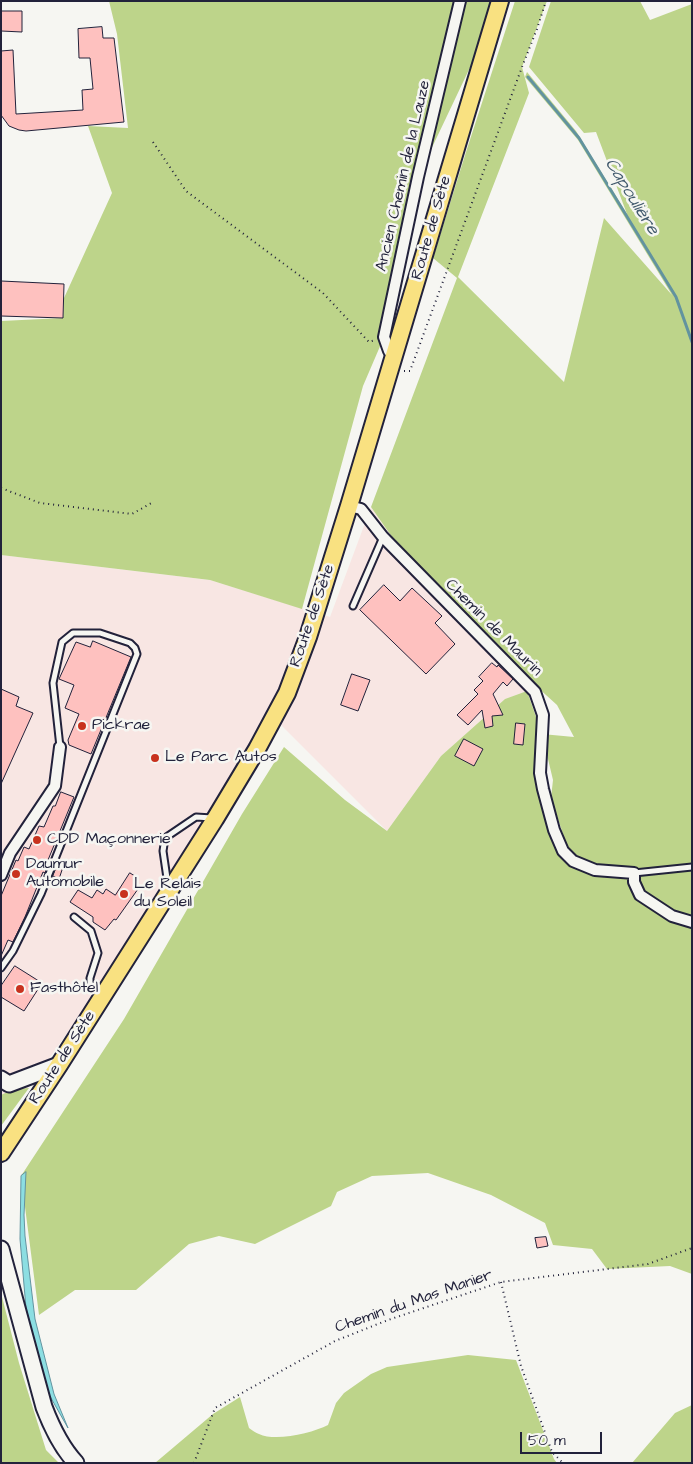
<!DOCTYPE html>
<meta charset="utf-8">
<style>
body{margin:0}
#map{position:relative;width:693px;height:1464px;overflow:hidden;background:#f6f6f2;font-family:"Architects Daughter",sans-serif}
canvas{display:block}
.frame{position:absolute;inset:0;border:2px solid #22223b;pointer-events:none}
.scale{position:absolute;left:520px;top:1432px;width:82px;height:22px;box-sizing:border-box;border:2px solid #22223b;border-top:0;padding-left:6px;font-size:15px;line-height:18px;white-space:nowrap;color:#22223b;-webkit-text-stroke:4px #f6f6f2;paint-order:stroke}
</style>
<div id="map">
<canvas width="693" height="1464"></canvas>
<div class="frame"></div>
<div class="scale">50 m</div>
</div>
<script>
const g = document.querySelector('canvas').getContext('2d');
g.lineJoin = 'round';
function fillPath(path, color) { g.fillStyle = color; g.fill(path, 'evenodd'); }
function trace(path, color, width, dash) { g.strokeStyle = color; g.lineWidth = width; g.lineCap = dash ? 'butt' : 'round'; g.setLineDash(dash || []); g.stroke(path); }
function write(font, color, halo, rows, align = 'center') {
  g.font = font + ' "Architects Daughter",sans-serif'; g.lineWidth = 5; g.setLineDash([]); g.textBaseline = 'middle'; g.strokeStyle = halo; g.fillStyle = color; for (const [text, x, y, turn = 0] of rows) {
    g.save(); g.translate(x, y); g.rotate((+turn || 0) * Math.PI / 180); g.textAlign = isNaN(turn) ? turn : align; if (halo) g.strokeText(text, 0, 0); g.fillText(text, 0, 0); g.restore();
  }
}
fillPath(new Path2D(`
 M371,507l33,47 123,137 -22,8 -64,57 -54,75 -116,-116 -74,136 -196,275v-571l209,25 120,37z`), '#f8e6e3');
fillPath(new Path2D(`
 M109,1h387l-3,18 -75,158 -34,160 -21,49 -61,223 -92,-29 -209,-25v-234l62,-3 1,-20 48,-105 -24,-67 40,2 -11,-94z
 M515,1h32l-25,66 7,26 -71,184 106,105 40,-164 68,77 -94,-155 -53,-63 2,-5 49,59 51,83 -31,-82 -12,1 -55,-66 22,-66h89l10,19 42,-16v859l-14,5 14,-1v407l-22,-8 -63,3 -15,-20 -39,-4 -8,-22 -54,-28 -63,-22 -56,3 -35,16 -6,14 -76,38 -36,-8 -30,8 -53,46h-61l-36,25 -18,-139 103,-157 118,-205 42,-67 61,53 42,31 54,-75 64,-57 22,-8 15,43 32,3 -17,-32 -55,-50 -98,-101 -33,-47 86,-229 -24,-20 33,-106zM543,738l10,42 -2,18 13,39 -18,-36z
 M29,1088l-28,38v-31l13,-6z
 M1,1293l18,70 27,87 13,13h-58z
 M468,1355l48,5 38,99 3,4h-402l58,-49 27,-17 9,31c3,2 7,5 10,6 17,8 53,-1 69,-9l8,-22 8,-10 27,-19 16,-7z
 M692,1405v58h-60l43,-50z`), '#bdd48a');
const water = new Path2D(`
 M26,1172l-2,43 1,21 10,83 19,75 14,34 -21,-37 -21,-83 -6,-69 1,-63z`);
fillPath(water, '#8cdee2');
trace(water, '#62939f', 1);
trace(new Path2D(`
 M528,77l51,61 97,159 16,45`), '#62939f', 3);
const building = new Path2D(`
 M1,11h21v21l-21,-1z
 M102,27l1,11h11l10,84 -98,9 -7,-1 -10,-4 -8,-11v-64l12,-1 3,64 67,-4 -1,-20 11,-1 -3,-31h-11l-1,-29z
 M1,281l63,3 -1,34 -62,-2z
 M384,585l16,16 12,-13 30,28 -7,7 20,21 -29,30 -66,-64z
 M93,641l38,16 -40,97 -22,-9 -1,-5 11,-26 -14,-6 9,-23 -15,-6 17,-37 14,5z
 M492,663l5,4 1,-2 15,14 -6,7 -4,-4 -10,12 10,21 -11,1 1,10 -8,2 -3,-18 -14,15 -11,-10 21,-21 -4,-4 9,-9 -4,-4z
 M352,674l18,6 -12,31 -17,-6z
 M1,689l18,8 -3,9 17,7 -32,71z
 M516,723l9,1 -2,21 -9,-1z
 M464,739l19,10 -9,17 -19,-10z
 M61,792l13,5 -26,63 1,1 -4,12 -2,-1 -18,45 -12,25 -5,-2 -7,16v-60l15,-36 2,1 6,-14 5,2 10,-23 5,1 9,-21h2z
 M58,864l5,3 -4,12 -6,-3z
 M130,873l8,5 -2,4 2,7 -22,31 -2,-1 -9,11 -12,-8v-5l-23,-15 8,-12 14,8 5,-8 6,4 3,-5 9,6z
 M15,966l27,17 -18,28 -23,-14v-11z
 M546,1237l2,9 -11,2 -2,-10z`);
fillPath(building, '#fec1bf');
trace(building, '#22223b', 1);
const lane = new Path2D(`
 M353,606l30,-69
 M634,873l58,-6
 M168,885l-5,-34 2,-13 31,-21 16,1
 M74,917l17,14 7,22 -8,25v8l10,9
 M1,968l12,-17 28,-57 96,-240 -2,-6 -5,-5 -30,-10h-27l-11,9 -9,41 7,64`);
const street = new Path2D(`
 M395,354l-6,-3 -5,-14 34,-160 42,-176
 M349,506l12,3 22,28 152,155 8,23 -3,58 3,16 11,41 9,21 10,10 22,9 39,3v9l6,13 32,21 20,6
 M1,875l9,-22 45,-67 5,-39`);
const secondary = new Path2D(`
 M1,1079l8,5 50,-19
 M1,1249l43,158c8,21 17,40 32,56`);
const primary = new Path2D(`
 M1,1153l58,-88 156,-246 42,-70 30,-56 21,-56 41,-131 151,-505`);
trace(lane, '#22223b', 9);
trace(street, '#22223b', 14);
trace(secondary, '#22223b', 19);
trace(primary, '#22223b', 20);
trace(new Path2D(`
 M153,142l33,49 137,102 46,49 6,-2
 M404,371h6l112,-304 15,-38 9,-28
 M1,488l39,15 92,11 21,-12
 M501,1282l20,84 31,86 11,11
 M194,1463l21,-55 120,-67 53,-21 113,-38 147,-18 44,-16`), '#22223b', 2, [1, 4]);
trace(lane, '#f6f6f2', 5);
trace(street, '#f6f6f2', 10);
trace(secondary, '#f6f6f2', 15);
trace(primary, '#f9e181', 16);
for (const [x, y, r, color] of [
 [82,726,5,"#c8321e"],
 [155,758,5,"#c8321e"],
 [37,840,5,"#c8321e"],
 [16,874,5,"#c8321e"],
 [124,894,5,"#c8321e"],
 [20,989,5,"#c8321e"]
]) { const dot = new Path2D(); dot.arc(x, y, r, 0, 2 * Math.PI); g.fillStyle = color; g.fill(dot); trace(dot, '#f6f6f2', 2); }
write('16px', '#22223b', '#f6f6f2', [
 ["Ancien Chemin de la Lauze",404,176,-77],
 ["Route de Sète",432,228,-74],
 ["Route de Sète",313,616,-71],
 ["Chemin de Maurin",493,628,45],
 ["Route de Sète",63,1058,-57],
 ["Chemin du Mas Manier",414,1302,-19]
]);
write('16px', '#22223b', '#f6f6f2', [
 ["Pickrae",92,726],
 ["Le Parc Autos",165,758],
 ["CDD Maçonnerie",47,840],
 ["Daumur",26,865],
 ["Automobile",26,883],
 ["Le Relais",134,885],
 ["du Soleil",134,903],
 ["Fasthôtel",30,989]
], 'left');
write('italic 18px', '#425a6d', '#f6f6f2', [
 ["Capoulière",631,197,58]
]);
</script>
